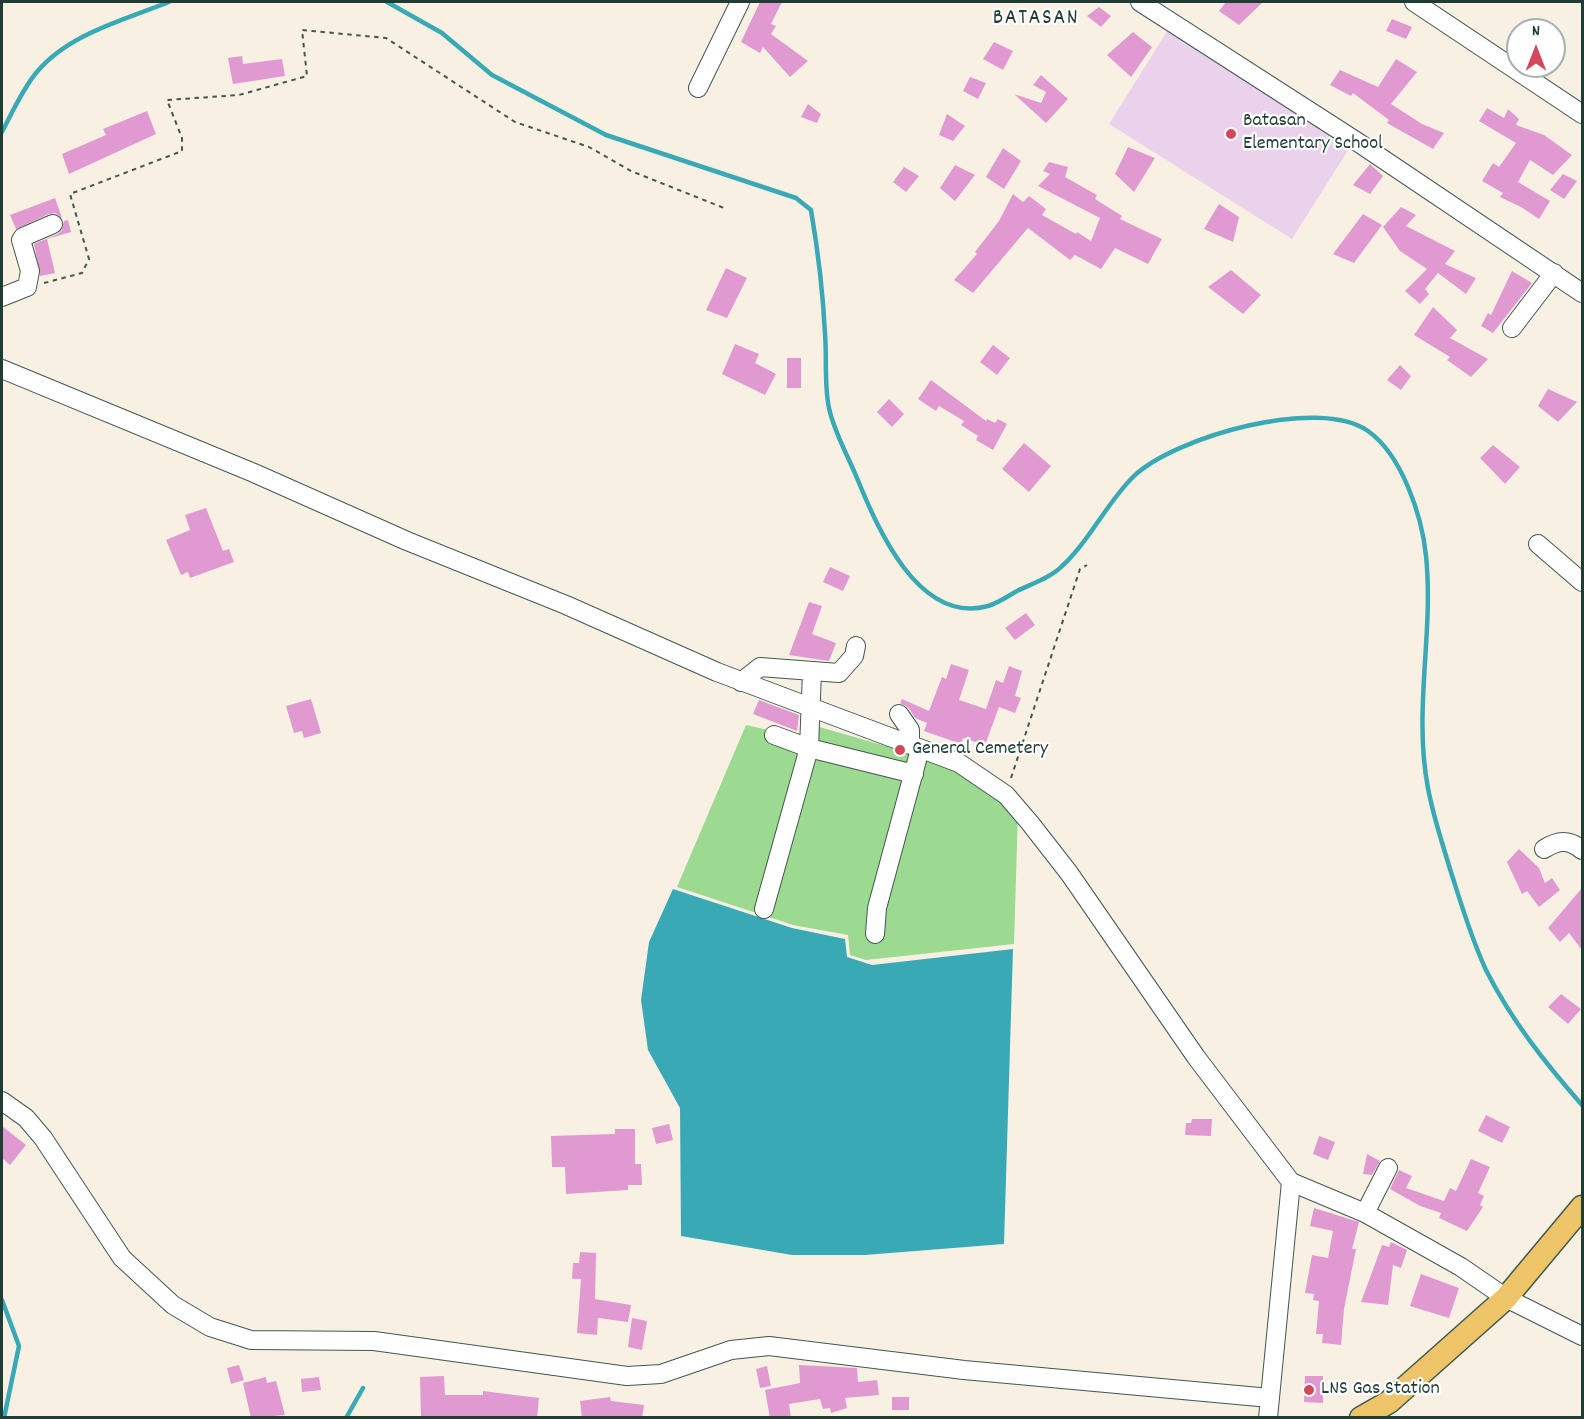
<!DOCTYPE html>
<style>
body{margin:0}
#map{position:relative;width:1584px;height:1419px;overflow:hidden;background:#f8f1e3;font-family:Dekko,sans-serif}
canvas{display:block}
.frame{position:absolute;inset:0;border:3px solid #1f3d34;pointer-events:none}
.north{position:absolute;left:1506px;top:18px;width:60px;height:60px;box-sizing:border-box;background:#fff;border:2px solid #a5b1ae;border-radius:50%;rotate:0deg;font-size:16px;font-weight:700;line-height:24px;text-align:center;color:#1f3d34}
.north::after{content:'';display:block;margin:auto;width:21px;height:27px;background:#d1495b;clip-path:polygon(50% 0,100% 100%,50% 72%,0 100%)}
</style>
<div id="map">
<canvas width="1584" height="1419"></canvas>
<div class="frame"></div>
<div class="north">N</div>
</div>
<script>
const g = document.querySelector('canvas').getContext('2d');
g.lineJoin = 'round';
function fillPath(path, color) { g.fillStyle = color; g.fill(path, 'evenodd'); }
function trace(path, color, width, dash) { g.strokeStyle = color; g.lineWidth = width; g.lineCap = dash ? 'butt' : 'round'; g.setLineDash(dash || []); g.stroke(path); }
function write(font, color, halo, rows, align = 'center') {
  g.font = font + ' Dekko,sans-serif'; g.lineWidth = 4.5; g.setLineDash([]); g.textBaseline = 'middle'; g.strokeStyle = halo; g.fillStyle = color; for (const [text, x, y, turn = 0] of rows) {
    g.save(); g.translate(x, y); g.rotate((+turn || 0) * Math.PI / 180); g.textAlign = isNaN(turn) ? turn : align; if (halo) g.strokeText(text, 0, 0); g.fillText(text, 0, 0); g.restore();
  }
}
fillPath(new Path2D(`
 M1171,25l181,119 -60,95 -183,-115z`), '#ead1ec');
fillPath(new Path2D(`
 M809,724l122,35 33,13 54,39 -4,133 -148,16 -16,-5 -2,-20 -55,-10 -116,-38 69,-162 57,13z`), '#9bda90');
fillPath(new Path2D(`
 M673,889l119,39 53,11 2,18 25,8 141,-16 -9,295 -139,11h-73l-111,-19 -1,-128 -32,-58 -7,-50 8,-58z`), '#39aab5');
trace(new Path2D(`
 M387,2l55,31 50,42 114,60 190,63 15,12c7,41 12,82 14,124 2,23 -1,51 4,74 5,24 19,48 28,70 20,49 61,147 131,128 10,-3 20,-10 29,-15 14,-7 33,-13 44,-24 28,-25 46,-65 73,-91 41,-39 184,-80 234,-45 34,24 54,85 58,125 8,77 -13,155 2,232 5,28 14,54 22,81 11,34 21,69 36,101 25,50 60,94 96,135
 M2,132c10,-19 20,-42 34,-59 32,-39 88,-53 133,-71
 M2,1300l17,46 -15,72
 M346,1418l17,-30`), '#39aab5', 4.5);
fillPath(new Path2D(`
 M760,2h22l-11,22 5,2 -5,8 37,27 -18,16 -27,-30 -3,6 -19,-11z
 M1226,2h37l-24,23 -20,-14z
 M1099,7l12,9 -10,11 -14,-11z
 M1392,19l20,8 -6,12 -20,-8z
 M1133,32l19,15 -21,30 -24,-22z
 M994,42l19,9 -10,19 -20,-11z
 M242,56l1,8 39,-5 3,17 -52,8 -5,-26z
 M1396,59l21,13 -26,32 31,20 22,9 -11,16 -46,-26 2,-3 -36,-27 -2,3 -21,-11 10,-15 38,17z
 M1041,75l27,24 -22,24 -32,-29 27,9 5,-11 -13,-7z
 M970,77l16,6 -8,16 -15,-8z
 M808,104l13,10 -4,9 -16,-6z
 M1487,108l17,10 4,-9 11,10 -3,6 28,10 28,20 -19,20 -23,-15 -12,22 32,19 -11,18 -18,-12 -21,-10 3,-4 -21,-12 11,-18 6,4 17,-24 -37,-22z
 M147,111l9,23 -87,40 -7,-20 44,-19 -3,-6z
 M947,114l18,12 -12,15 -14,-6z
 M1128,147l27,11 -21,34 -19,-18z
 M1003,148l18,13 -17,28 -18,-12z
 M1049,162l19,5 -3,10 32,18 -2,4 27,17 -2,3 42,20 -14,25 -33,-16 -14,21 -26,-14 -5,5 -42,-32 -55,65 -19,-13 23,-26 -2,-2 24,-31 14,-27 10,8 6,-6 17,13 -4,6 34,19 1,-2 14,9 9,-23 -62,-32 12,-12 -7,-3z
 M1370,164l13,12 -13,18 -17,-9z
 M955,165l20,10 -20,26 -15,-13z
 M904,167l15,9 -13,16 -13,-10z
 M1563,174l14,7 -13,18 -14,-9z
 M55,198l7,20 -7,-5 -6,1 -33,15 -6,-14z
 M1219,204l20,13 -6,25 -29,-13z
 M1401,207l15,8 -10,11 49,25 -10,13 31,14 -10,16 -28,-21 -13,16 4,5 -9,10 -15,-13 22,-22 -27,-18 -17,-24z
 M1363,214l19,11 -28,38 -21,-9z
 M68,220l3,12 -24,7 8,34 -15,3 -6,-32 24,-10 4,-4 2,-9z
 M726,268l21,10 -20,40 -21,-8z
 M1231,270l30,25 -18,19 -35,-27z
 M1512,271l20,12 -39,50 -12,-7 7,-13 3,2z
 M1433,307l24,23 -7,8 38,21 -17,18 -24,-17 3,-3 -36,-22z
 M735,344l24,10 -4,9 21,11 -11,21 -43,-21z
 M993,345l17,13 -13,17 -17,-13z
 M787,358h14v30h-14z
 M1400,365l11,11 -10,14 -14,-10z
 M931,380l55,41 1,-2 8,4 3,-4 9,5 -14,26 -17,-10 2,-4 -17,-11 3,-4 -25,-15 -3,5 -18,-12z
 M1548,389l29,13 -19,20 -20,-16z
 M889,399l15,15 -12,13 -15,-15z
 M1024,443l27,23 -22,26 -27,-23z
 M1493,445l27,22 -15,17 -25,-26z
 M206,508l17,43 6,-2 5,13 -44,16 -2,-6 -7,3 -15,-35 24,-10 -5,-15z
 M830,567l20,9 -7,15 -20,-9z
 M809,602l13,4 -10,28 24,9 -7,18 -40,-6z
 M1026,613l9,12 -20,15 -10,-12z
 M951,664l18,6 -10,30 27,9 10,-29 7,3 6,-17 13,5 -7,25 6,2 -6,15 -16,-6 -14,38 -22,-7 -2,6 -37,-13 3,-8 -12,-5 -7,-11 -8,-4 2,-4 27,12 13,-34 4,2z
 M311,699l10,34 -17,5 -2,-7 -8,2 -8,-27z
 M759,700l40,15 -2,16 -44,-17z
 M1519,849l20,19 6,15 7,-5 8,12 -21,17 -12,-16 -5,3 -15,-32z
 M1582,888v62l-13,-17 -9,9 -12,-14z
 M1561,994l20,15 -13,15 -20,-17z
 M1486,1115l24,12 -8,16 -24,-12z
 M1192,1119h20l-1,17 -26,-1 1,-12h5z
 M669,1124l4,16 -17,4 -4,-16z
 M2,1126l24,19 -16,20 -8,-7z
 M615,1129h20v35h6l1,21h-14v5l-62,4 -1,-27h-13l-1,-31 64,-2z
 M1319,1136l16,6 -7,18 -15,-6z
 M1367,1154l13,7 -8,14 -9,-1z
 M1471,1159l19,8 -12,26 6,3 -4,9 3,2 -16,24 -28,-13 2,-5 -21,-7 -30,-17 9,-19 13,6 -6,12 38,13 6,-13 6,3z
 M1314,1208l45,14 -7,27h4l-12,60 -3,36 -19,-2 1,-9h-7l3,-33 -6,-1 1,-6 -9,-1 7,-38 16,3 5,-27 -23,-5z
 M1391,1242l16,8 -6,18 -8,-3 -5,40 -27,-3 21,-57 7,2z
 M580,1252l16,1 -1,46 36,6 -3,17 -30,-4 -1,17 -20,-2 4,-54h-9l1,-16h6z
 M1421,1274l38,14 -10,30 -39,-12z
 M632,1318l15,3 -5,29 -14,-3z
 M239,1365l5,15 -13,4 -4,-16z
 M799,1365l58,3 1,14 19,-2 2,15 -34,3 2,10 -16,5 -1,-5 -7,1 -3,-10 -31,5 2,14h-21l-5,-28 35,-7z
 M767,1366l4,20 -11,2 -4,-19z
 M444,1376l1,19h38v-4l56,7 -2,20h-116l-1,-41z
 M1305,1376h18v27l-19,-1z
 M266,1377l1,6 9,-2 9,34 -34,3 -8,-35z
 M319,1377l2,13 -19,2 -1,-13z
 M610,1397l1,4 33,4 -2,13h-60l-2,-17z
 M892,1397h17v13h-17z`), '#e09ad1');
const minor = new Path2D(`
 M1140,2l216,139 226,152
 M1414,2l168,112
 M698,88l42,-86
 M2,297l25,-10 3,-16 -9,-31 2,-3 30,-13
 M1512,328l42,-55
 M2,369l252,104 153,68 159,64 151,67 242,91 47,32 24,28 39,50 127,184 95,125 74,31 96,54 45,31 76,38
 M1538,544l44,38
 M741,682l19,-15 79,6 15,-17 2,-10
 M899,714l11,16v15
 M774,735l35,13 105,26
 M1544,849c14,-9 25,-10 38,1
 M764,909l45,-161 3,-76
 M875,934l2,-26 43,-159
 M2,1101l24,17 17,20 79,120 51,47 37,22 41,13 123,1 253,35 34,-2 70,-24 38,-4 195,24 306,28
 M1365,1213l23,-45
 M1268,1418l23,-236`);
const major = new Path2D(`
 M1361,1418l28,-16 117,-104 76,-91`);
trace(minor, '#40584e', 20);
trace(major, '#40584e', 25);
trace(new Path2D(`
 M44,283l38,-10 7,-14 -19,-65 112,-43v-13l-15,-38 72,-5 68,-19 -5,-46 84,8 129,84 74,25 42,24 93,37
 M1011,778l69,-209 7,-4`), '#40584e', 2, [4.5, 4.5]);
trace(minor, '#fff', 18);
trace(major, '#eec469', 22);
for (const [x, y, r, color] of [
 [1231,134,6,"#d1495b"],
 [900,750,6,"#d1495b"],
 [1309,1390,6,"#d1495b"]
]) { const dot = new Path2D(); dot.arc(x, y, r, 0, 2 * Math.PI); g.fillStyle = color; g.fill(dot); trace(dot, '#fff', 2); }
write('20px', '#1f3d34', '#fff', [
 ["Batasan",1243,122],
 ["Elementary School",1243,145],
 ["General Cemetery",912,750],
 ["LNS Gas Station",1321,1390]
], 'left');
g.letterSpacing = '1.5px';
write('22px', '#1f3d34', '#fff', [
 ["BATASAN",1036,20]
]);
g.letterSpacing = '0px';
</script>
